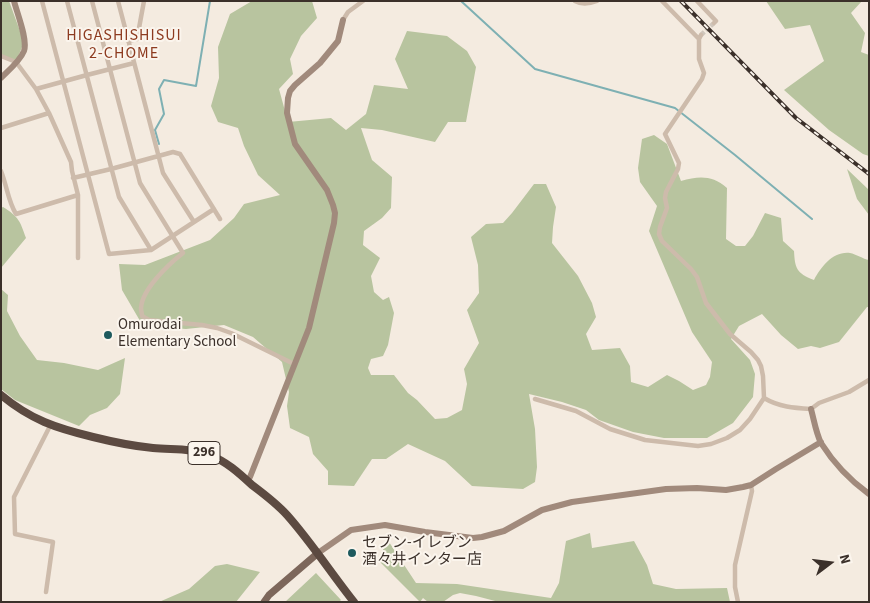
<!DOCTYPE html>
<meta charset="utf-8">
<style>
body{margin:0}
#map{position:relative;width:870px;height:603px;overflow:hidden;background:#f4ebe0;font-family:"Source Sans 3",sans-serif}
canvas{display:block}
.frame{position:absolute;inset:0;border:2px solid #3b302a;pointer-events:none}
.north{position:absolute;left:805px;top:538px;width:50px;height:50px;-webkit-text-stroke:4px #fbf5ed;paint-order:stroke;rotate:75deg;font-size:14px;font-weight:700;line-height:20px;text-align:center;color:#3b302a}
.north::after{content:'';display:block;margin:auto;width:18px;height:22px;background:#3b302a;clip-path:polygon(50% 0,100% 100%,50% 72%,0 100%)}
</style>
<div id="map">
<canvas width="870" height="603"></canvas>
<div class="frame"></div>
<div class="north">N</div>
</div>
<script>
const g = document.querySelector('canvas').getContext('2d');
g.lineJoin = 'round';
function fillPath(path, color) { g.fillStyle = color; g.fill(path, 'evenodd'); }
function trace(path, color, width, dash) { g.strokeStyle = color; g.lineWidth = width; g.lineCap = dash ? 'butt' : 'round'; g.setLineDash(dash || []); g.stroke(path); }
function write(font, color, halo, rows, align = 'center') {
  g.font = font + ' "Source Sans 3","Noto Sans JP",sans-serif'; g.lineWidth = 4; g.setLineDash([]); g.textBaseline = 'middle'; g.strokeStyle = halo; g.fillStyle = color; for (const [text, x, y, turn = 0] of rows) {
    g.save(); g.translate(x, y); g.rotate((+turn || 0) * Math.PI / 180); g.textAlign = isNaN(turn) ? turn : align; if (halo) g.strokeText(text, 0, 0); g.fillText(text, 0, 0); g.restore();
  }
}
fillPath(new Path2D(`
 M1,1h8l15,41 -8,20 -15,-6z
 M252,1h60l5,17 -16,18 -11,23 3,15 -14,15 9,33 43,-4 15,12 20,-16 8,-29 34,4 -13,-30 12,-28 40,5 20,15 9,16 -10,55h-18l-13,20 -53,-12 -21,-2 11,32 20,17 -1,31 -9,10 -18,13 -1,14 17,13 -9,18 3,16 9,8 6,-3 5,16 -6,32 -5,11 -12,3 -3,9 3,7h23l14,18 9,7 18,19 12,-1 15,-8 5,-26 -3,-15 15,-26 -12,-33 12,-17 -1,-28 -7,-28 15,-13 17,-1 9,-10 22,-29h12l10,23 -3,20 -1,16 26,33 14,27 4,14 -10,17 6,16 28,-2 10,18 1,16 17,5 19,-12 12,6 14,9 13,-5 4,-8 2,-15 -20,-30 -43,-101 8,-25 -17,-24 -2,-14 4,-29 12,-4 13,9 14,37c18,-5 31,-6 46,7l-1,51 10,7h9l8,-10 12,-23 16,5 2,23 11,10c1,17 2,22 20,29 7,-13 19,-29 36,-27 6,1 13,6 19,7v47h-2l-28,35 -19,6 -9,-2 -13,3 -17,-14 -19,-21 -23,12 -8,13 19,21 5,14 -2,23 -20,26 -26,15h-43l-31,-6 -34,-12 -13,-10 -24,-8 -33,-8 6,35 2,38 -2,15 -12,7 -51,-3 -27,-25 -37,-17 -22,15h-14l-18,27 -26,-1v-14l-15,-17 -4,-17 -19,-9 -3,-22 2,-14 -7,-30 -29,-25 -29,-12 -38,4 -43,-3 -21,-36 -3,-26 26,1 65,-25 24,-22 10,-14 36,-9 -22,-20 -14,-29 -6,-18 -20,-6 -7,-16 8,-28 -1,-31 12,-33z
 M766,1h96l-11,12 14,20 -4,19 8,3v101l-6,-2 -34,-24 -45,-40 40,-29 -14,-36 -25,4z
 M847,169l22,21v25l-12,-16z
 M3,207c16,10 17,14 23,31l-25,30v-60z
 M1,289l7,6 -1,16 13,25 17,24 27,3 34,7 27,-12 -5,36 -13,14 -17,7 -11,11 -64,-26 -14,-11z
 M590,533l2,15 42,-7 13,24 6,19 23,5 51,-1 3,14h-231l-23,-6 -16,-3 -7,2 -10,7h-15l-5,-4 -3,4 -41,-41 8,-22 29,44 41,1 94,14 8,-15 7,-42z
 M227,564l33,8 -24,30h-77l30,-13 26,-23z
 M316,573l25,27 -2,2h-54z`), '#b8c49f');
trace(new Path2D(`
 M461,1l74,68 140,39 60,47 77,64
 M159,144l-4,-14 9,-16 -5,-25 5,-9 32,6 14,-85`), '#7eb0b3', 2);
trace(new Path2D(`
 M701,35l13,-12`), '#cfc6bc', 4.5, [4.5, 2]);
trace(new Path2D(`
 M42,1l67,253 42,-4 63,-41
 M67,1l52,196 32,53
 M92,1l48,182 43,70c-14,11 -41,36 -42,55 0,3 1,5 1,8l7,4 53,5 15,3 14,5 63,31
 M118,1l45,172 31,49
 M575,1c7,4 14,3 22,0
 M662,1l37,38 2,-4
 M697,1l19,20 -2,2
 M343,20l5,-8 15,-11
 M128,41l9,-2 7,-38
 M1,56l15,6 20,27 13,24 22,49 1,9 6,24v63
 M36,89l51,-14 47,-12
 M1,128l48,-15
 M1,171c6,15 7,30 15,43l62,-19
 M73,178l38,-9 62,-17 7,2 40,65
 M764,398c15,9 30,10 47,11l8,-6 30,-11 20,-12
 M535,399l41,12 34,18 35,11 53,6 13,-2 16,-6 13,-8 10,-11 14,-21 -1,-22 -2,-10 -3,-6 -7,-8 -21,-18 -24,-31 -9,-26 -6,-8 -29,-28 -3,-7 1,-7 7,-19 -2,-10 1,-6 12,-23 1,-6 -14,-29 37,-55 2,-6 -5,-14v-20
 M46,592l7,-50 -38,-8 -1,-37 36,-71
 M738,602l-3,-15v-22l17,-74 -1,-6`), '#cdbbab', 4.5);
trace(new Path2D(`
 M1,78c8,-8 19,-17 23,-27 4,-11 -7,-38 -10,-50
 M811,409c3,11 5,24 10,34 12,19 30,38 48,51
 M247,480l3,-3 59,-149 25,-105 1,-10 -2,-8 -6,-15 -32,-46 -8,-31 1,-15 2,-7 5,-6 25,-22 18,-22 5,-21
 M318,553l33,-23 34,-5 40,7 48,6 9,-1 22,-6 38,-21 30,-8 94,-13 31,-1 29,2 17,-3 8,-2 25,-16 45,-27`), '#a18a7c', 6);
trace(new Path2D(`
 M264,602l5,-7 49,-42`), '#7d675b', 7);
trace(new Path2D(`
 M1,395c30,25 55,33 92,42 20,5 39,9 60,11 19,2 38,0 56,7 17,6 30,18 43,30 12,9 25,19 35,30 24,27 44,58 67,87`), '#5c4a41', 8);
const rail = new Path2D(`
 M681,1l115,117 73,56`);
trace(rail, '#3b302a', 4);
trace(rail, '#fbf5ed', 2, [5.5]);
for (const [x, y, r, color] of [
 [108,335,5,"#1e5a5e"],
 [352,553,5,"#1e5a5e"]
]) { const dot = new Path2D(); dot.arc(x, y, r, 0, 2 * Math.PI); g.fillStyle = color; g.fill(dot); trace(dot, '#fbf5ed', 2); }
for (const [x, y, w] of [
 [204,453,32]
]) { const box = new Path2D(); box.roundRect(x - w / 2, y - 11.5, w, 23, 4); g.fillStyle = '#fbf5ed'; g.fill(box); trace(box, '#3b302a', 1); }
write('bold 14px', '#3b302a', null, [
 ["296",204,453]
]);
write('15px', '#3b302a', '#fbf5ed', [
 ["Omurodai",118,326],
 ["Elementary School",118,343],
 ["セブン-イレブン",362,544],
 ["酒々井インター店",362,561]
], 'left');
g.letterSpacing = '1px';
write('16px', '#8d3b20', '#fbf5ed', [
 ["HIGASHISHISUI",124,36],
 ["2-CHOME",124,54]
]);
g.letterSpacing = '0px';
</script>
